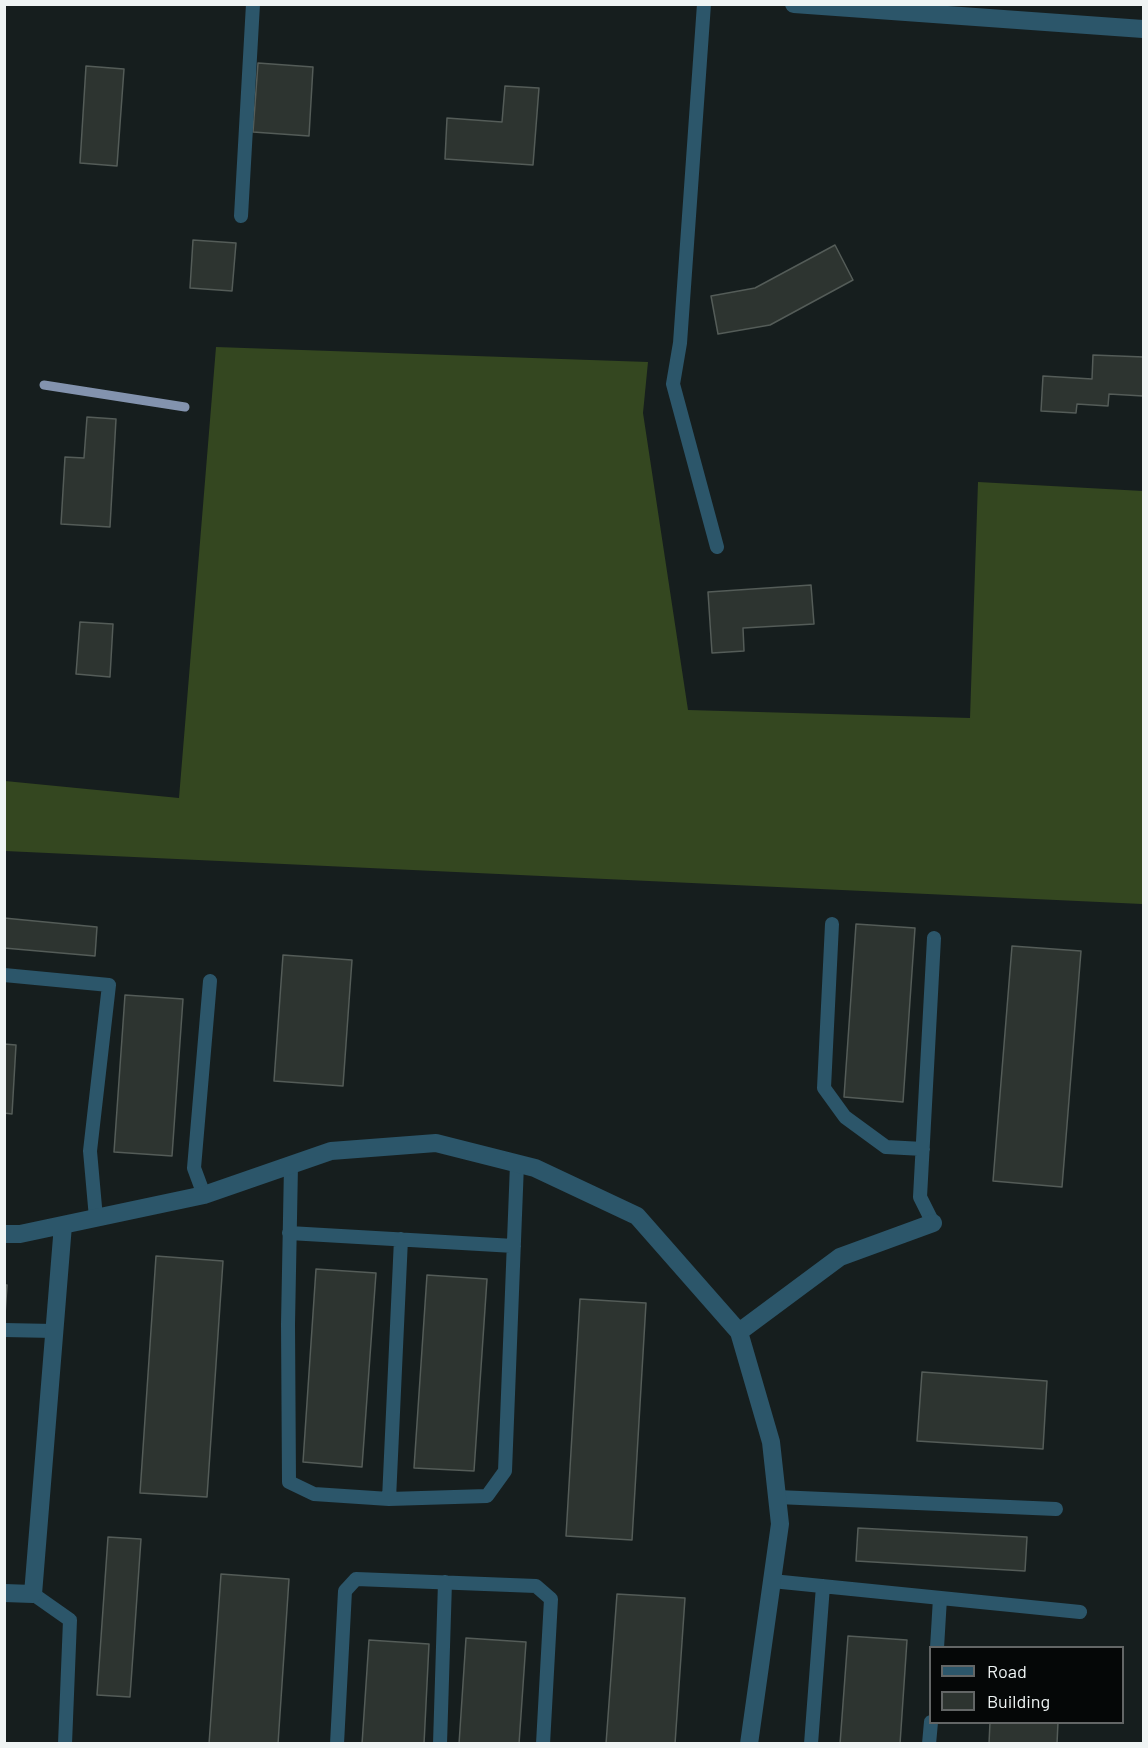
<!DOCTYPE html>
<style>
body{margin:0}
#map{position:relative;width:1148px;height:1748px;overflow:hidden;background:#161e1e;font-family:Barlow,sans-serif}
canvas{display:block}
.frame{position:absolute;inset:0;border:6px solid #eff4f4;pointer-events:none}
.legend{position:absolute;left:929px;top:1646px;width:195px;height:78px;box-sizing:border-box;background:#050707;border:2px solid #636666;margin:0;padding:8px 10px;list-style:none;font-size:18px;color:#eff4f4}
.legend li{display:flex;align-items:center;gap:12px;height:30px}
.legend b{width:30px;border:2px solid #636666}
</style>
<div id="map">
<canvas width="1148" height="1748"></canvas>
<div class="frame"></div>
<ul class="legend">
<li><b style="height:8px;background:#2c566a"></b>Road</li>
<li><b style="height:16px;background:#2d3430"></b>Building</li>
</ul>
</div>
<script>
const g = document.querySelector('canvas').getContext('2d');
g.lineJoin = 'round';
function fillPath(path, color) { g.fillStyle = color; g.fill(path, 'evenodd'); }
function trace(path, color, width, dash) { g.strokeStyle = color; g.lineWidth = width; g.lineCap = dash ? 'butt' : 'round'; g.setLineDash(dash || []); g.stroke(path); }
fillPath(new Path2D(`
 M216,347l432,15 -5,51 45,297 282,8 8,-236 165,9 1,393 -2,20 -1137,-53v-70l174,17z`), '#344720');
trace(new Path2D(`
 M44,385l141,22`), '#8393ae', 9);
const building = new Path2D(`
 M258,63l55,4 -4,69 -56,-4z
 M86,66l38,3 -7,97 -37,-3z
 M505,86l34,2 -6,77 -88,-6 2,-41 55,4z
 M193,240l43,3 -4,48 -42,-3z
 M835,245l18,35 -83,45 -52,9 -7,-38 44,-8z
 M1093,355l51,2 -1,39 -34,-2 -1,12 -31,-2 -1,9 -35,-2 2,-35 49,3z
 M87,417l29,2 -6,108 -49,-3 4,-67 19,1z
 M811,585l3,39 -71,4 1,23 -32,2 -4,-61z
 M80,622l33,2 -3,53 -34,-3z
 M4,918l93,9 -2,29 -91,-8z
 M856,924l59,4 -12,174 -59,-5z
 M1012,946l69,5 -19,236 -69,-6z
 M283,955l69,5 -9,126 -69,-5z
 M125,995l58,4 -11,157 -58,-4z
 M4,1044l12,1 -4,69 -8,-1z
 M156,1256l67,5 -16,236 -67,-4z
 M316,1269l60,4 -14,194 -59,-5z
 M427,1275l60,4 -13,192 -60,-3z
 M4,1285h3l-2,30h-1z
 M580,1299l66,4 -14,237 -66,-4z
 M922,1372l125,9 -4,68 -126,-8z
 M858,1528l169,9 -2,34 -169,-10z
 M108,1537l33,2 -11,158 -33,-2z
 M221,1574l68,5 -11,165h-69z
 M617,1594l68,4 -10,146h-69z
 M848,1636l59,4 -7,104h-60z
 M466,1638l60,4 -7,102h-60z
 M369,1640l60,4 -5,100h-62z
 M990,1722h68l-1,22h-68z`);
fillPath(building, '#2d3430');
trace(building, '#545c58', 1.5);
trace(new Path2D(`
 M704,4l-24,339 -7,41 44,163
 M241,216l12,-212
 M832,924l-8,164 21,29 41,30 37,2
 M4,975l105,10 -19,166 6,67
 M291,1165l-3,159 1,158 25,12 75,5 98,-3 18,-25 12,-307
 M204,1195l-10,-27 16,-187
 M933,1223l-13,-26 14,-259
 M289,1233l225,13
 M4,1330l50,1
 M777,1497l279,12
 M389,1499l12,-260
 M772,1581l308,31
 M33,1594l37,26 -5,124
 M937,1648l3,-50
 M337,1744l8,-153 11,-12 180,7 15,13 -8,145
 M440,1744l5,-162
 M811,1744l12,-158
 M929,1744l2,-22`), '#2c566a', 14);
trace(new Path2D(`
 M794,4l349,25
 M4,1234h16l184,-39 127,-44 105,-8 99,25 102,48 102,116 32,110 9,82 -31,220
 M739,1332l101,-75 93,-34
 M4,1593l29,1 30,-369`), '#2c566a', 18);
</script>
